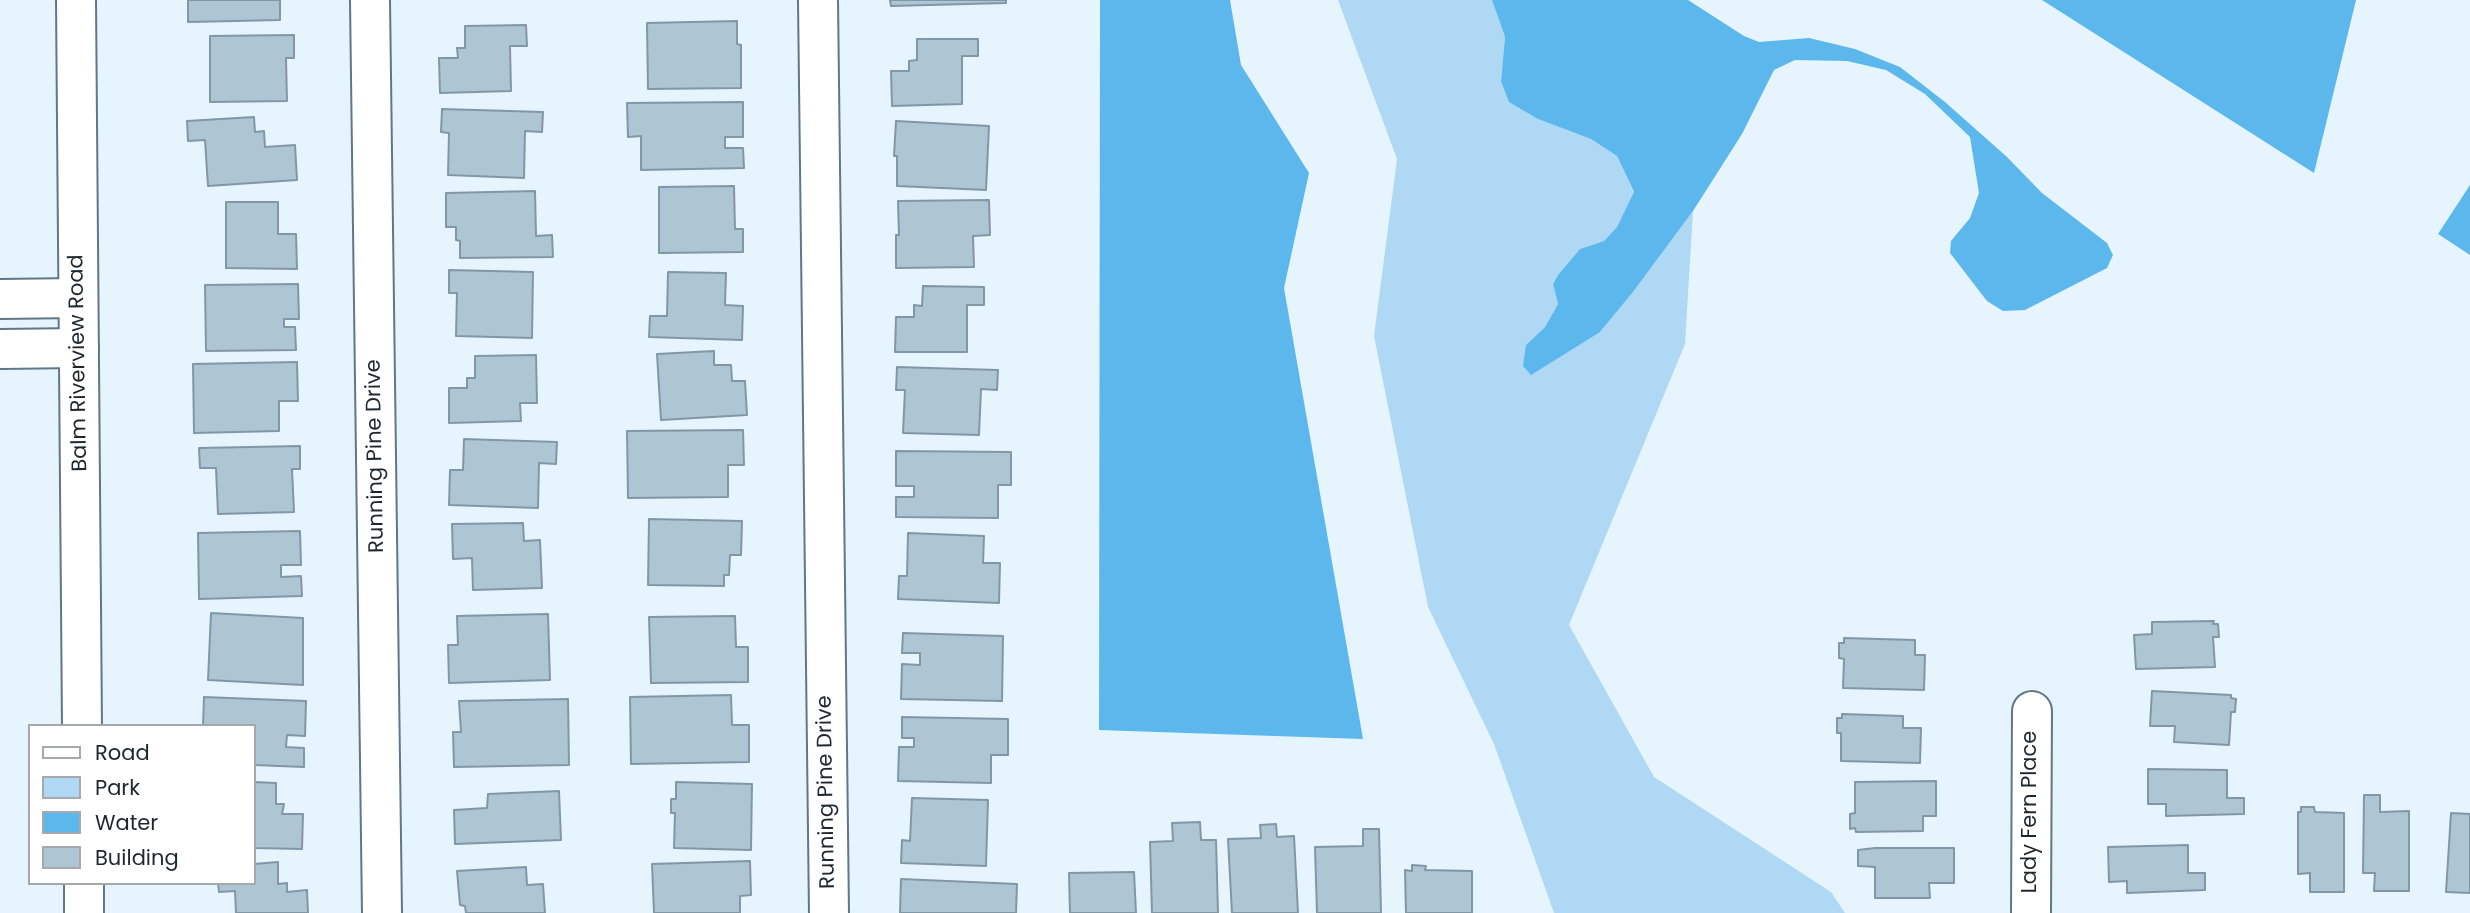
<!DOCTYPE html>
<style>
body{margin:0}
#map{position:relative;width:2470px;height:913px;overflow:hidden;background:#e6f4fe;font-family:Poppins,sans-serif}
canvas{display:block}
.legend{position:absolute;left:28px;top:724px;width:228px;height:161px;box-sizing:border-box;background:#fff;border:2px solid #a5a9ab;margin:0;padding:9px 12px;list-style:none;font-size:21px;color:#1e272d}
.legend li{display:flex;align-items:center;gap:14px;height:35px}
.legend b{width:35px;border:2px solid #a5a9ab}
</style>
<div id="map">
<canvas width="2470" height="913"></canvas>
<ul class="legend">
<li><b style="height:9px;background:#fff"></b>Road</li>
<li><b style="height:19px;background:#aed8f4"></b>Park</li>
<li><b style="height:19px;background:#5cb7ec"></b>Water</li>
<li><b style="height:19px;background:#aec5d4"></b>Building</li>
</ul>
</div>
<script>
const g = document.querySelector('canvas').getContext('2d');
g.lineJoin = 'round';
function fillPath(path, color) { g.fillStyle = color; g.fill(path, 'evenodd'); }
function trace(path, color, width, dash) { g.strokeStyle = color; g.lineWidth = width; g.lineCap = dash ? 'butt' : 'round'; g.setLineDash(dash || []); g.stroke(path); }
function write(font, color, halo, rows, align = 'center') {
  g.font = font + ' Poppins,sans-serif'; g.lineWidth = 5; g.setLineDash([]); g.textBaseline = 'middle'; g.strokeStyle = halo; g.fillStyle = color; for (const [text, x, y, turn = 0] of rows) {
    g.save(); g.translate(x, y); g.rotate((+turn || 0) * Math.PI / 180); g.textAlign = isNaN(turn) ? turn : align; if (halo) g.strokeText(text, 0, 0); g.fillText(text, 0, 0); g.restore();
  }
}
fillPath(new Path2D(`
 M1338,0h154l13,37 -4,43 37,39 53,20 26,17 17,37 -17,34 -13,14 -24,8 -22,26 -5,9 5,20 -13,23 -19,18 74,-13 33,-40 60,-81 -8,133 -116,281 85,152 177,115 14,21h-291l-60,-169 -66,-137 -54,-271 23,-177z`), '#aed8f4');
fillPath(new Path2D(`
 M1100,0h130l11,65 68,108 -25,115 79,451 -264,-9z
 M1492,0h196l56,36 15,6 50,-4 46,11 45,18 45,35 62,55 35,36 65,50 6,12 -6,13 -82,42 -22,1 -16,-10 -37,-48 1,-12 19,-23 9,-25 -9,-56 -45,-43 -39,-24 -39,-9 -52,-1 -21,10 -32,64 -49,77 -60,81 -33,40 -69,43 -8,-9 3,-21 19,-18 13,-23 -5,-20 5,-9 22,-26 24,-8 13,-14 17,-35 -17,-36 -26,-17 -53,-20 -29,-17 -8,-21 4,-44z
 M2042,0h314l-42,173z
 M2470,185v70l-32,-21z`), '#5cb7ec');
const building = new Path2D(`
 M188,0h92v20l-92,2z
 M890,0h116v3l-115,3z
 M737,21v23l4,1v43l-93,1 -1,-66z
 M526,25l1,21h-17l1,45 -71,2 -1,-35h19l-1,-10h8v-22z
 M294,35v23h-8l1,43 -77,1v-66z
 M917,39h61v17h-16v48l-70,2 -1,-35h18v-10l8,-1z
 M743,102v35h-18v11h18l1,20 -103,2v-34l-13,1 -1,-34z
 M442,109l101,3 -1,20 -17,-1 -1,47 -76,-3 1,-42 -8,-1z
 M254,117l1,15 9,-1 1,16 30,-2 2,35 -89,6 -3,-46 -17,1 -1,-20z
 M896,121l93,5 -3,64 -89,-4v-30h-3z
 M734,186l1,43h8v23l-84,1v-66z
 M535,191l1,45 16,-1 1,22 -93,1v-17l-4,-1v-13h-10v-34z
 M989,200l1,35 -17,1 1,31 -78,1v-33h3l-1,-34z
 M226,202h52v32h18l1,35 -71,-1z
 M449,270l84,2 -1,66 -76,-2 1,-43h-8z
 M668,272l58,1 -1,32 18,1 -1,34 -93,-3 1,-21h17z
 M298,284l1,35h-15v8h11l1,23 -90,1 -1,-66z
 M923,286l61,1v18h-17v47h-72l1,-35h18v-12l8,1z
 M714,351v14h17l1,16h13l2,34 -86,5 -4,-66z
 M536,355l1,48h-17l1,18 -72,2v-35h18v-10h8v-22z
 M297,362l1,39h-19v30l-85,2 -1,-69z
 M897,367l101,3 -1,20 -16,-1 -2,46 -76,-2 2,-43h-9z
 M743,430l1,35h-16v32l-100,1 -1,-67z
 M464,439l93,3 -1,22 -17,-1 -1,45 -89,-3 1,-35h13z
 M300,446v23h-8l2,43 -76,2 -2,-46h-16l-1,-20z
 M896,451l115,1v33h-13v33l-102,-1v-20h18v-11h-18z
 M649,519l93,2 -1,34h-11l-1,20h-5v11l-76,-1z
 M523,523l1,18 16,-1 2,48 -69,2 -1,-32 -19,1 -1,-35z
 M300,531l1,34h-20v12l20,-1 1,20 -103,3 -1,-66z
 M908,533l76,3 -1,27h17l-1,40 -101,-4 1,-23h8z
 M211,613l92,5v67l-95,-5z
 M548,614l2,66 -101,3 -1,-38h10l-1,-29z
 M735,616l1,31h12v35l-97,1 -2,-66z
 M2214,621l-1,3h5l1,13h-6l2,30 -79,2 -2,-34 18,-1v-12z
 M903,633l100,3 -1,65 -101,-2 1,-35 18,1v-12h-18z
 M1844,638l71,2v15h10l-1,35 -81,-2 1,-29 -5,-1v-15h5z
 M2152,691l79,4v3l5,1 -1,13h-4l-2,33 -55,-3 1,-16h-25z
 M731,695l1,30h17v37l-118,2 -1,-67z
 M204,697l102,4 -1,35 -18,-1 -1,12 18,1v19l-50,-2v-39h-51z
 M568,699l1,66 -115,2 -1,-35h8l-2,-31z
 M1842,714l61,2v12h18l-1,35 -79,-2v-28h-4v-15h5z
 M902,717l106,2v36h-17v28l-93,-2 1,-34h15v-9h-12z
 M2148,769l79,1v28h17v16l-78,2v-12h-18z
 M1936,781v35h-13v15l-67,1 -1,-4 -5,1v-15l5,-1v-31z
 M254,782l22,1v21h8l-2,10h21l-1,35 -48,-1z
 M676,782l76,2 -1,66 -77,-2 1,-35h-4v-14h5z
 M559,791l2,49 -106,4 -1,-34 33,-2 1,-14z
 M2364,795h16v17l29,-1v80h-35l1,-18h-12z
 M912,798l76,2 -2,66 -85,-3 1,-23 8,1z
 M2301,807h13l1,5 29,1v79h-34v-19l-12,1v-62h3z
 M2451,813l19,1v79l-24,-1z
 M1200,822l1,18h15l2,73h-66l-2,-71 23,-1 -1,-18z
 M1276,824l1,13 17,-1 4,77h-66l-4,-74 33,-1 -1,-13z
 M1363,829h16l2,84h-64l-2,-66 48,-1z
 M2188,845v28h17v17l-78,3v-12l-18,1 -1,-35z
 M1875,848h79v35h-25l1,15h-55v-31l-17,-1v-16z
 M750,861l1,34 -11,1v17h-86l-2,-49z
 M278,862v22l9,-1v9l20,-2 1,23h-72l-1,-22 -16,1 -1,-9h36v-19z
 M1412,865l14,1 -1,4 47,1v42h-66l-1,-43 7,1z
 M526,867l1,18 16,-1 2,29h-79l-1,-7 -5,-1 -3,-34z
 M1134,872l2,41h-66l-1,-40z
 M901,879l116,5 -1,29h-116z`);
fillPath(building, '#aec5d4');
trace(building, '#8197a6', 2);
const minor = new Path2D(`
 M370,0l12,913
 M818,0l11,913
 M0,299l78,-1
 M0,349l79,-1
 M2031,913l1,-202`);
const major = new Path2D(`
 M76,0l6,726
 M84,883v30`);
trace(minor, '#617785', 42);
trace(major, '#617785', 42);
trace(minor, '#fff', 38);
trace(major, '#fff', 38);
write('21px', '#1e272d', '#fff', [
 ["Balm Riverview Road",79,363,-91],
 ["Running Pine Drive",376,456,-91],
 ["Running Pine Drive",827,792,-91],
 ["Lady Fern Place",2031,812,-90]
]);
</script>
